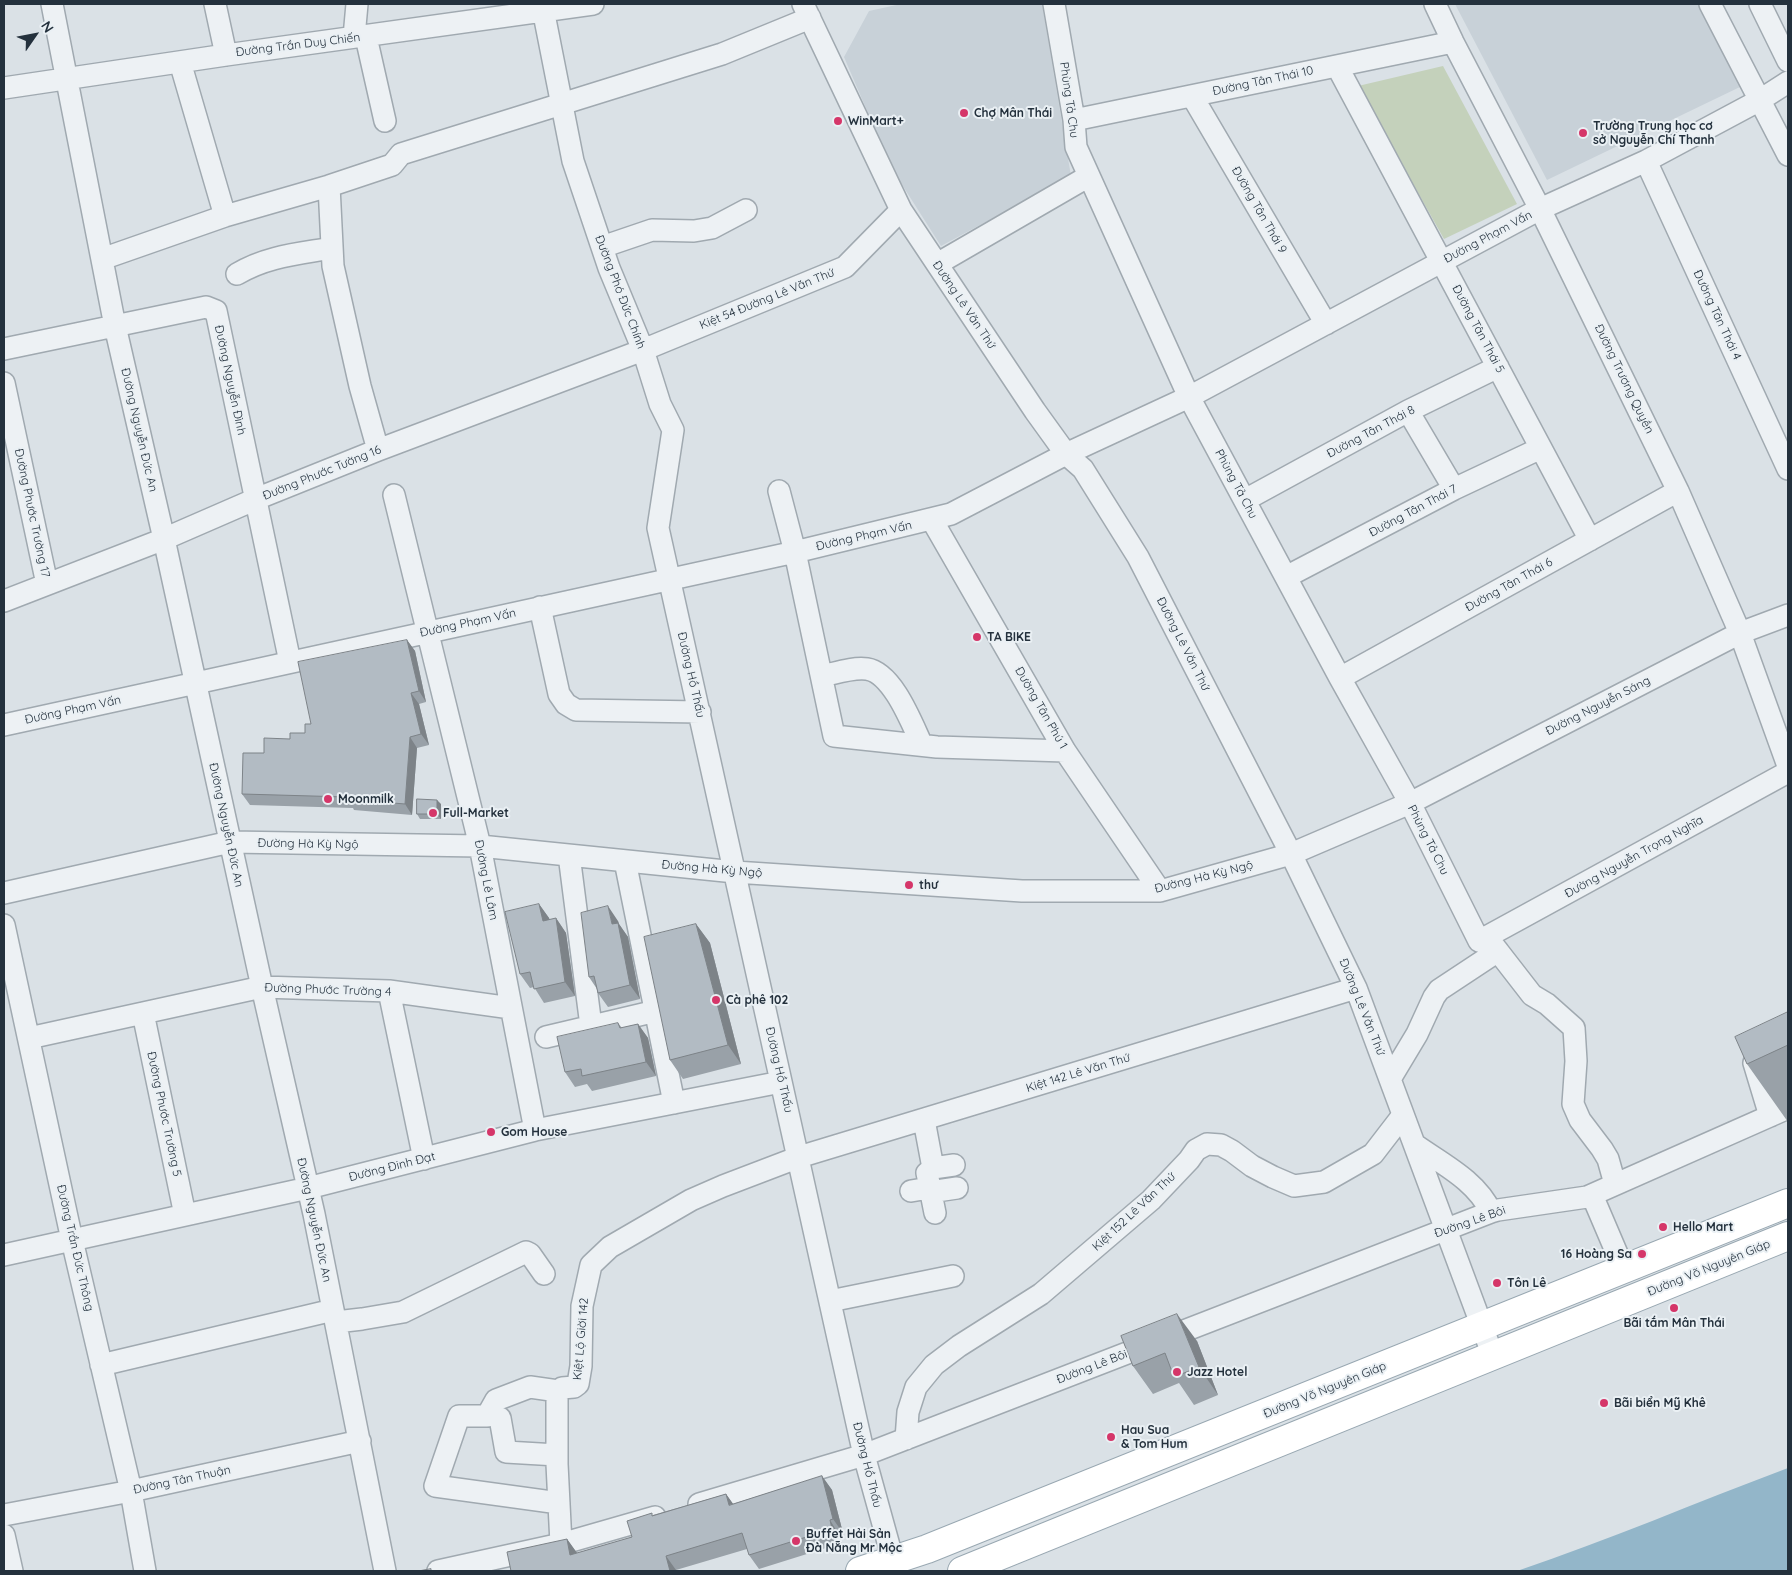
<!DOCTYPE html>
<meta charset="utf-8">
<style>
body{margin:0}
#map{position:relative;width:1792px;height:1575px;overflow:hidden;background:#dae1e6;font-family:Quicksand,sans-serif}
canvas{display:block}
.frame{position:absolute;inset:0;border:5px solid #24313d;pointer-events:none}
.north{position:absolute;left:10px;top:10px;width:50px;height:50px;-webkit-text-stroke:4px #eaf0f4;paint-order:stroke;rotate:57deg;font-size:14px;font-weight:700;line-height:20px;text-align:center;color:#24313d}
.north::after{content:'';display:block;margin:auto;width:18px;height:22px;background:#24313d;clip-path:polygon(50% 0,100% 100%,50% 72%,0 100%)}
</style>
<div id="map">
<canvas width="1792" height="1575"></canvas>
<div class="frame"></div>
<div class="north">N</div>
</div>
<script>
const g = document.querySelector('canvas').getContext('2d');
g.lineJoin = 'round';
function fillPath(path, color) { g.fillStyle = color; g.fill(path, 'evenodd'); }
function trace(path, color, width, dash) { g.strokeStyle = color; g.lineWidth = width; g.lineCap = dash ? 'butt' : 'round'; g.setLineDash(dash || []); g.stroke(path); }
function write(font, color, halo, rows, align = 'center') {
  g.font = font + ' Quicksand,sans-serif'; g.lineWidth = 4; g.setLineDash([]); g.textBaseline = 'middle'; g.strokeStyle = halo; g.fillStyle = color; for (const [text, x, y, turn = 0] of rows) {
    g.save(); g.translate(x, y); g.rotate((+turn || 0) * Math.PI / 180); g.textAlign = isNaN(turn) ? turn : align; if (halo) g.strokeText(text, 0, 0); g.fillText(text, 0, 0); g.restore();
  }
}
fillPath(new Path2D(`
 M901,4h141l29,172 -130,70 -49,-77 -48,-112 25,-46z
 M1455,4h245l42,82 -195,94z`), '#c8d1d8');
fillPath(new Path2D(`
 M1443,66l74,138 -73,35 -86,-153z`), '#c4d1bb');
fillPath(new Path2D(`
 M1788,1468v103h-271c92,-31 180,-69 271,-103z`), '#93b6c9');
const minor = new Path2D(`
 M52,4l63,322 49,213 98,448 52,227 71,357
 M215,4l11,51
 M542,4l31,157 36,107 34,82 17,54 13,26 -15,98 206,927 32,116
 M803,4l98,206 134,201 31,43 17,15 55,88 153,297 65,134 137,368
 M1054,4l20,116 2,27 113,250 151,281 70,125 69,138 309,-169
 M1435,4l18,38 87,167 138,282 62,142 48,133
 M1710,4l78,151
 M1760,4l28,57
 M354,37l3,-33
 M366,37l19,84
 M180,62l45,154
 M1337,66l253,474
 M4,88l222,-33 367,-51
 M1192,96l134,228
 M1074,120l379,-78
 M1646,161l142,308
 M329,186l4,80 27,120 18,64
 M602,247l50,-17 42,1 18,-3 34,-18
 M102,259l123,-43 104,-30 63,-21 9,-11 321,-100 88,-36
 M937,264l152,-88
 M237,274c30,-18 61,-20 95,-26
 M4,349l202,-42 10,4 74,351
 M4,383l43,201
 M1408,411l46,78
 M779,491l16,61 39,184 103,11 128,4
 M394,495l86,351 55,284
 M1245,500l163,-89 90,-44
 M932,520l133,231 95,140
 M1286,577l168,-88 87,-41
 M4,601l160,-62 92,-40 122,-49 265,-100 202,-83 56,-57
 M540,607l19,87 7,10 10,6 124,2
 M822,676c14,-3 31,-9 45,-7 26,4 45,55 55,76
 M1340,678l338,-187
 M4,725l791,-173 156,-38 115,-60 123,-57 351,-188 106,-48 114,-61 28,-18
 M569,855l22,171
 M625,861l49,242
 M4,893l226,-51 250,4 255,26 287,19h138l131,-37 119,-51 330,-170 48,-18
 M4,925l68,315 59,251 14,80
 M1487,937l45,58 15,9 27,24 2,33 -3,43 7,16 22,29 6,10 7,25
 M389,991l35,168
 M143,1013l42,202
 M546,1037l110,-26
 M29,1038l233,-51 127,4 122,17
 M1390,1079l27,-45 17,-37 5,-7 59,-39
 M1770,1116l-16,-53 3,-3 21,-9 7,-5 3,-6
 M924,1120l9,48 21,-3
 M1414,1144c28,20 62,36 77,68
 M933,1168l-6,5 8,40
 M911,1191l18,-3
 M930,1192l27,-4
 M1592,1195l32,75
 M4,1255l304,-67 227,-58 246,-48
 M830,1301l123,-25
 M336,1322l26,-3 41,-7 123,-60 4,2 14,20
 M101,1365l232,-55
 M558,1391l-28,-4 -34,13 -9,16h-28l-24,70 124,17
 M500,1418l6,34 51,3
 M906,1439l2,-27 8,-25 18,-22 25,-19 82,-52 110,-94 38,-40 7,-10 11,-6 14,1 11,6 20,15 21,11 21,9 30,-4 49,-28 30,-39
 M699,1504l165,-49 627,-243 7,-2 89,-13 201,-89
 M4,1515l127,-24 229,-50
 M4,1535l8,36
 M561,1544l-4,-80v-71l5,-5 12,-1 4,-3 3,-18 1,-60 9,-41 19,-18 81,-47 32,-14 76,-29 557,-169
 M438,1571l123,-27 94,-27`);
const major = new Path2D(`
 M860,1571l67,-22 861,-346
 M962,1571l826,-335`);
trace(minor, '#a0a9b0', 24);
trace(major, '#99a8b2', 30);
trace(minor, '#edf1f4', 21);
trace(major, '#fff', 28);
fillPath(new Path2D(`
 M407,640l8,11 11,51 -7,2 10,41 -12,3 -5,67 -58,-5 -1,-2 -103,-3 -8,-11 22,-41 26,-14 15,-6 6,-9z
 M441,804v15h-21l-3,-5z
 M539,904l10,14 1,2 6,-2 10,15 9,63 -31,7 -10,-16 -4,1 -10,-14z
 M618,921l1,3 9,13 12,62 -32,8 -10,-14 -1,-4 -8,-12z
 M696,924l14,19 31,121 -58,15 -13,-19z
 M1788,1012v110l-41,-58z
 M618,1023l4,5 16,-4 10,14 8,38 -64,15 -5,-7 -12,3 -10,-15z
 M1121,1336l76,5 21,54 -24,10 -15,-22 -26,11 -20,-28z
 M822,1476l10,14 11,43 -4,2 3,8 -83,26 -10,-14 -2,-6 -71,21v1h-165l56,-32 10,14 55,-16 21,-22 73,-21 7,10z`), '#99a1a8');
fillPath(new Path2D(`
 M407,640l8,11 11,51 -7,-11z
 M411,693l8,11 10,41 -8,-11z
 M410,737l7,11 -5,67 -7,-11z
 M437,800l4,4v15l-4,-5z
 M539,904l10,14 4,17 -10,-14z
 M608,906l10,15 1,3 9,13 12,62 -10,-14 -18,-61z
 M556,918l10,15 9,63 -10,-14z
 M696,924l14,19 31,121 -13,-19z
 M638,1024l10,14 8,38 -10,-14z
 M1177,1314l20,27 21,54 -19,-28z
 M822,1476l10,14 11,43 -10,-14z
 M726,1494l10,14 -7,-3z
 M830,1520l9,15 3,8 -10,-14z
 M567,1539l10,14 -7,2z
 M666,1556l10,14v1h-6z`), '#7d8388');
const building = new Path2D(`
 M407,640l12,51 -8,2 10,41 -11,3 -5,67 -59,-5 1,-2 -105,-3 1,-41h21v-15l26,1v-6h15v-9h6l-13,-62z
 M417,799l20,1v14h-20z
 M539,904l4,17 13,-3 9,64 -31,7 -4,-17 -10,2 -15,-62z
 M608,906l4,18 6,-1 12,62 -32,8 -4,-17 -5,1 -8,-64z
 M696,924l32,121 -58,15 -26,-123z
 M1788,1012v33l-41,19 -12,-27z
 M618,1023l2,5 18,-4 8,38 -64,14 -1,-7 -16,3 -8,-35z
 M1177,1314l22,53 -25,10 -9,-24 -32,13 -12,-30z
 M822,1476l11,43 -3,1 2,9 -83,26 -7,-22 -76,23 4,15h-159l-4,-19 60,-13 3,16 62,-18 -5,-16 25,-8v3l74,-22 3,11z
 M431,1569v2h-12z`);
fillPath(building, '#b2bbc3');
trace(building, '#7d8388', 1);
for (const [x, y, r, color] of [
 [964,113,5,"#d53669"],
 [838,121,5,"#d53669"],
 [1583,133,5,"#d53669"],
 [977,637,5,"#d53669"],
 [328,799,5,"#d53669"],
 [433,813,5,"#d53669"],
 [909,885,5,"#d53669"],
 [716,1000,5,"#d53669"],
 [491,1132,5,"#d53669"],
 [1663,1227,5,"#d53669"],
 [1642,1254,5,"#d53669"],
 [1497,1283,5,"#d53669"],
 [1674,1308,5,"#d53669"],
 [1177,1372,5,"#d53669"],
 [1604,1403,5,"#d53669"],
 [1111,1437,5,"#d53669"],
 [796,1541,5,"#d53669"]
]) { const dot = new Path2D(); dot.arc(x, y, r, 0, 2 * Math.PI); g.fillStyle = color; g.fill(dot); trace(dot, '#eaf0f4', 2); }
write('12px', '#24313d', '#eaf0f4', [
 ["Đường Trần Duy Chiến",298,45,-7],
 ["Đường Tân Thái 10",1263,81,-12],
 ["Phùng Tả Chu",1069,100,82],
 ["Đường Tân Thái 9",1259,210,60],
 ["Đường Phạm Vấn",1488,237,-28],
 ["Đường Phó Đức Chính",620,292,69],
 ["Kiệt 54 Đường Lê Văn Thứ",767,299,-22],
 ["Đường Lê Văn Thứ",964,305,56],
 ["Đường Tân Thái 4",1717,315,65],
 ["Đường Tân Thái 5",1478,329,62],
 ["Đường Trương Quyền",1624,379,64],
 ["Đường Nguyễn Đình",230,380,78],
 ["Đường Nguyễn Đức An",139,430,77],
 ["Đường Tân Thái 8",1371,432,-28],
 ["Đường Phước Tường 16",322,473,-22],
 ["Phùng Tả Chu",1236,484,62],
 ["Đường Tân Thái 7",1413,511,-28],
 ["Đường Phước Trường 17",32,513,78],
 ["Đường Phạm Vấn",864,536,-13],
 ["Đường Tân Thái 6",1509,585,-29],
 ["Đường Phạm Vấn",468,623,-12],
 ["Đường Lê Văn Thứ",1183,644,63],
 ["Đường Hồ Thấu",691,675,77],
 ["Đường Nguyễn Sáng",1598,706,-27],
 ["Đường Tân Phú 1",1041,708,60],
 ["Đường Phạm Vấn",73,710,-12],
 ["Đường Nguyễn Đức An",226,825,78],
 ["Phùng Tả Chu",1428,840,63],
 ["Đường Hà Kỳ Ngộ",308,844,1],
 ["Đường Nguyễn Trọng Nghĩa",1634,857,-29],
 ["Đường Hà Kỳ Ngộ",712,869,5],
 ["Đường Hà Kỳ Ngộ",1204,877,-14],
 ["Đường Lê Lâm",486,880,79],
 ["Đường Phước Trường 4",328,990,2],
 ["Đường Lê Văn Thứ",1362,1007,68],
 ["Đường Hồ Thấu",779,1070,77],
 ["Kiệt 142 Lê Văn Thứ",1078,1073,-17],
 ["Đường Phước Trường 5",164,1114,78],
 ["Đường Đinh Đạt",392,1167,-14],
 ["Kiệt 152 Lê Văn Thứ",1134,1212,-43],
 ["Đường Nguyễn Đức An",314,1220,78],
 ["Đường Lê Bôi",1470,1222,-19],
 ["Đường Trần Đức Thông",75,1248,77],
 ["Đường Võ Nguyên Giáp",1709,1268,-22],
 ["Kiệt Lộ Giời 142",581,1339,-85],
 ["Đường Lê Bôi",1092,1367,-21],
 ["Đường Võ Nguyên Giáp",1325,1390,-22],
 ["Đường Hồ Thấu",867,1465,76],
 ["Đường Tân Thuận",182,1480,-12]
]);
write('bold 12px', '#24313d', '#eaf0f4', [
 ["Chợ Mân Thái",974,113],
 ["WinMart+",848,121],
 ["Trường Trung học cơ",1593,126],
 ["sở Nguyễn Chí Thanh",1593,140],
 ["TA BIKE",987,637],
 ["Moonmilk",338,799],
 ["Full-Market",443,813],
 ["thư",919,885],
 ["Cà phê 102",726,1000],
 ["Gom House",501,1132],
 ["Hello Mart",1673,1227],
 ["16 Hoàng Sa",1632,1254,"right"],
 ["Tôn Lê",1507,1283],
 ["Bãi tắm Mân Thái",1674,1323,"center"],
 ["Jazz Hotel",1187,1372],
 ["Bãi biển Mỹ Khê",1614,1403],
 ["Hau Sua",1121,1430],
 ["& Tom Hum",1121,1444],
 ["Buffet Hải Sản",806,1534],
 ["Đà Nẵng Mr Mộc",806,1548]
], 'left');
</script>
